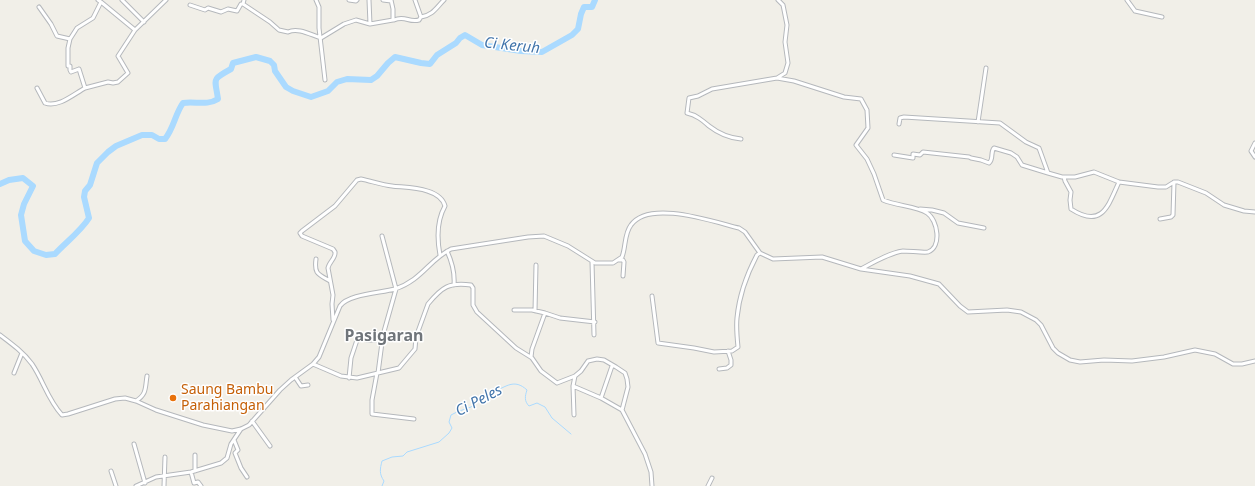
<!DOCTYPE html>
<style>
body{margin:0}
canvas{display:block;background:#f1efe8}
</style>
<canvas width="1255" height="486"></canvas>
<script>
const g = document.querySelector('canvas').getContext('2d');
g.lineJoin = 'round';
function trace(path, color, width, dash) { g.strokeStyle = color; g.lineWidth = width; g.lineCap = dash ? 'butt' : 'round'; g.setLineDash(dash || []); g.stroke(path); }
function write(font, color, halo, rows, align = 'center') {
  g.font = font + ' "Noto Sans",sans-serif'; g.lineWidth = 3; g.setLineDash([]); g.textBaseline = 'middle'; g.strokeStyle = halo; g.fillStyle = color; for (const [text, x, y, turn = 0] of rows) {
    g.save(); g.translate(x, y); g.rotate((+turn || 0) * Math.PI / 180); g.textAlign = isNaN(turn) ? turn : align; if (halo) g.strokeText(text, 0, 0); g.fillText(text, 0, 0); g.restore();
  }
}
trace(new Path2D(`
 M382,486l2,-5c-5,-7 -4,-12 -2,-20l10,-4 11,-1 4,-4 32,-10 10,-9 3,-5 -3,-6 2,-7c7,-4 12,-5 20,-8 3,-2 5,-6 8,-9 5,-3 9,-3 14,-6 13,-5 21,-14 34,-2 -2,6 -3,11 2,16l8,-3 8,4 7,11 19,16`), '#aadaff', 1);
trace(new Path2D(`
 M0,184l9,-4 14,-2 10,8 -9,18 -3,11 4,26 9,10 12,4 9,-1c10,-11 26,-23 34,-36l-5,-21 1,-6 5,-6 7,-22 11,-11 8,-6 26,-11h10l7,4h6c9,-11 10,-25 18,-36 12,-2 24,3 35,-4 -3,-21 -7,-19 13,-30l2,-6 23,-6 14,4 4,4 1,6 11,16 7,4 18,6 17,-6 9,-9 10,-3 24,1 6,-4 11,-13 7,-6 26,6 9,1 7,-9 19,-12 4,-5 5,-3 17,10 39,6 21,1 30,-17 6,-6 3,-15 3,-7h8l3,-7`), '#aadaff', 6);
const street = new Path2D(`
 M122,0l22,22
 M244,0l-1,4 27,18 9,8 9,2c10,-5 23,3 33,6l23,-14 12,-4 14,4 23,-4v-11l-2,-9
 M316,0l3,7v21l6,52
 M349,0l7,1 1,-1
 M369,0l1,24
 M383,0l8,1
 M415,0l6,17c12,-2 15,-9 23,-17
 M778,0l5,5 4,20 -2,17 3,21 -3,10 -8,5 17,3 50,16 17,2 6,11 1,18 -12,17 11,14 7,15 9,26c14,6 33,6 44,13 11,7 15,34 1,39 -2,1 -19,-1 -25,-1 -14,2 -29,11 -42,18
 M1127,0l8,11 27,6
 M190,5l15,5 3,-2 13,4 7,-3 9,2 4,-7h2
 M39,7l12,17 6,12 13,3 7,-11 16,-10 8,-16 -3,-2
 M394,20c11,-5 15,3 25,0l2,-3
 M135,30l31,-30
 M37,88l8,15c13,5 29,-9 40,-15l-6,-19 -8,3 -1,-2v-4h-2v-18l2,-9
 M85,88l23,-6 5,1 5,-1 10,-9 -10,-17 17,-26 -34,-28
 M978,122l8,-54
 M899,124l1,-6 4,-1 96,6 26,19 13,6 9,25 14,4h13l19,-5 25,10 39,5h8l8,-5h4l28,11 18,12 20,6 11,1
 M741,139c-11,-1 -23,-6 -32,-13 -7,-6 -13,-11 -22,-13l2,-15 9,-2 14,-7 65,-11
 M1255,143l-4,8 4,6
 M894,155l19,3v-4l7,1 3,-3 46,5 2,1 10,2 8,3c5,-4 1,-11 5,-15l17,5 6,4 5,8 26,8
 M1064,177l1,4 6,11 -1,8 1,9c31,20 37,-3 48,-27
 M920,209l12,1 12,3 14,10 26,5
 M1160,219l11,-2 2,-2 1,-33
 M447,251c5,11 8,22 7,34
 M316,259c-2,15 2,15 14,22
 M619,260h4l1,2 -1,14
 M592,262l2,73
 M652,296l6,47 36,5 20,4 18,-1 6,-4c-1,-10 -2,-20 -1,-29 2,-22 10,-44 20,-63l3,-2
 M514,310h18l13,3 15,5 35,4
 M535,311l1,-46
 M333,320l-1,-16 1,-9 -5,-27c1,-6 8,-10 7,-16l-2,-3 -31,-13 -2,-3 2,-2 33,-25 22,-26 4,-1c10,2 21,6 31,7 15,2 48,1 53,20 -9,16 -8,33 -5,49
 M0,335c12,9 23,17 32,29 11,16 16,36 30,51l6,-1 47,-15 10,-1 11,3 20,9 47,15 29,6 9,-2 8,-4 31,-35 11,-10 22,-16 6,-7 21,-51c8,-12 41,-13 55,-17 27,-9 34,-29 56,-40l77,-12 16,-1 24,10 27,17h18l9,-6c4,-10 2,-23 9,-32 18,-26 83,-3 108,3l6,4 15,21 13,6 49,-2 39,12 49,7 29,8 21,22 8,6 39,-2 14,2 15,8 5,5 12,23 5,5 12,7 10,2 24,-2 28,1 32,-4 31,-7 20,4 18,10h9l13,-3
 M367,340h15
 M531,357l1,-8 13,-36
 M313,364l28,12 16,2 42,-10 16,-19 1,-12 12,-33c14,-17 21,-22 43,-19l2,3v17l4,7 39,36 16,10 9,13 16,12 18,-7 6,-5 7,-10 9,-2 7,1 12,7 9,6 2,6 1,8 -6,23 23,44 6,18 1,14
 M719,369l8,-1 4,-3v-5l-3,-9
 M14,373l8,-20
 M377,373l-5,27v14l42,5
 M378,373l5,-38 13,-46 -14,-53
 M295,377l6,9 7,-1
 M349,378l2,-20 6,-18
 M573,386l28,12 21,12
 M601,398l11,-32
 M136,401c11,-7 9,-13 11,-25
 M574,415l-1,-29 2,-10
 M252,421l18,25
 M234,440l4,10 -3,3 6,15 6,9
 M134,444l11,39
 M195,455v16
 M111,471l5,15
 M191,472l3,11 4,-1 3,4
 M136,486l20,-9 35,-5 30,-9 6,-5 4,-14 10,-15
 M164,486l1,-29
 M708,486l4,-8`);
trace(street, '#b5b8bc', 5);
trace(street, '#fff', 3);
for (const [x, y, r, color] of [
 [173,398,4,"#e8710a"]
]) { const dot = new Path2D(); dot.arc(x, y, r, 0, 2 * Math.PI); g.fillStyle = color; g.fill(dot); trace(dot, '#fff', 1.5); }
write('14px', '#c56008', '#fff', [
 ["Saung Bambu",181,390],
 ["Parahiangan",181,406]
], 'left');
write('italic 15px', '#4174aa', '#fff', [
 ["Ci Keruh",512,46,6],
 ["Ci Peles",479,401,-28]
]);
write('bold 16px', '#70757a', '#fff', [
 ["Pasigaran",384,336]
]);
</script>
